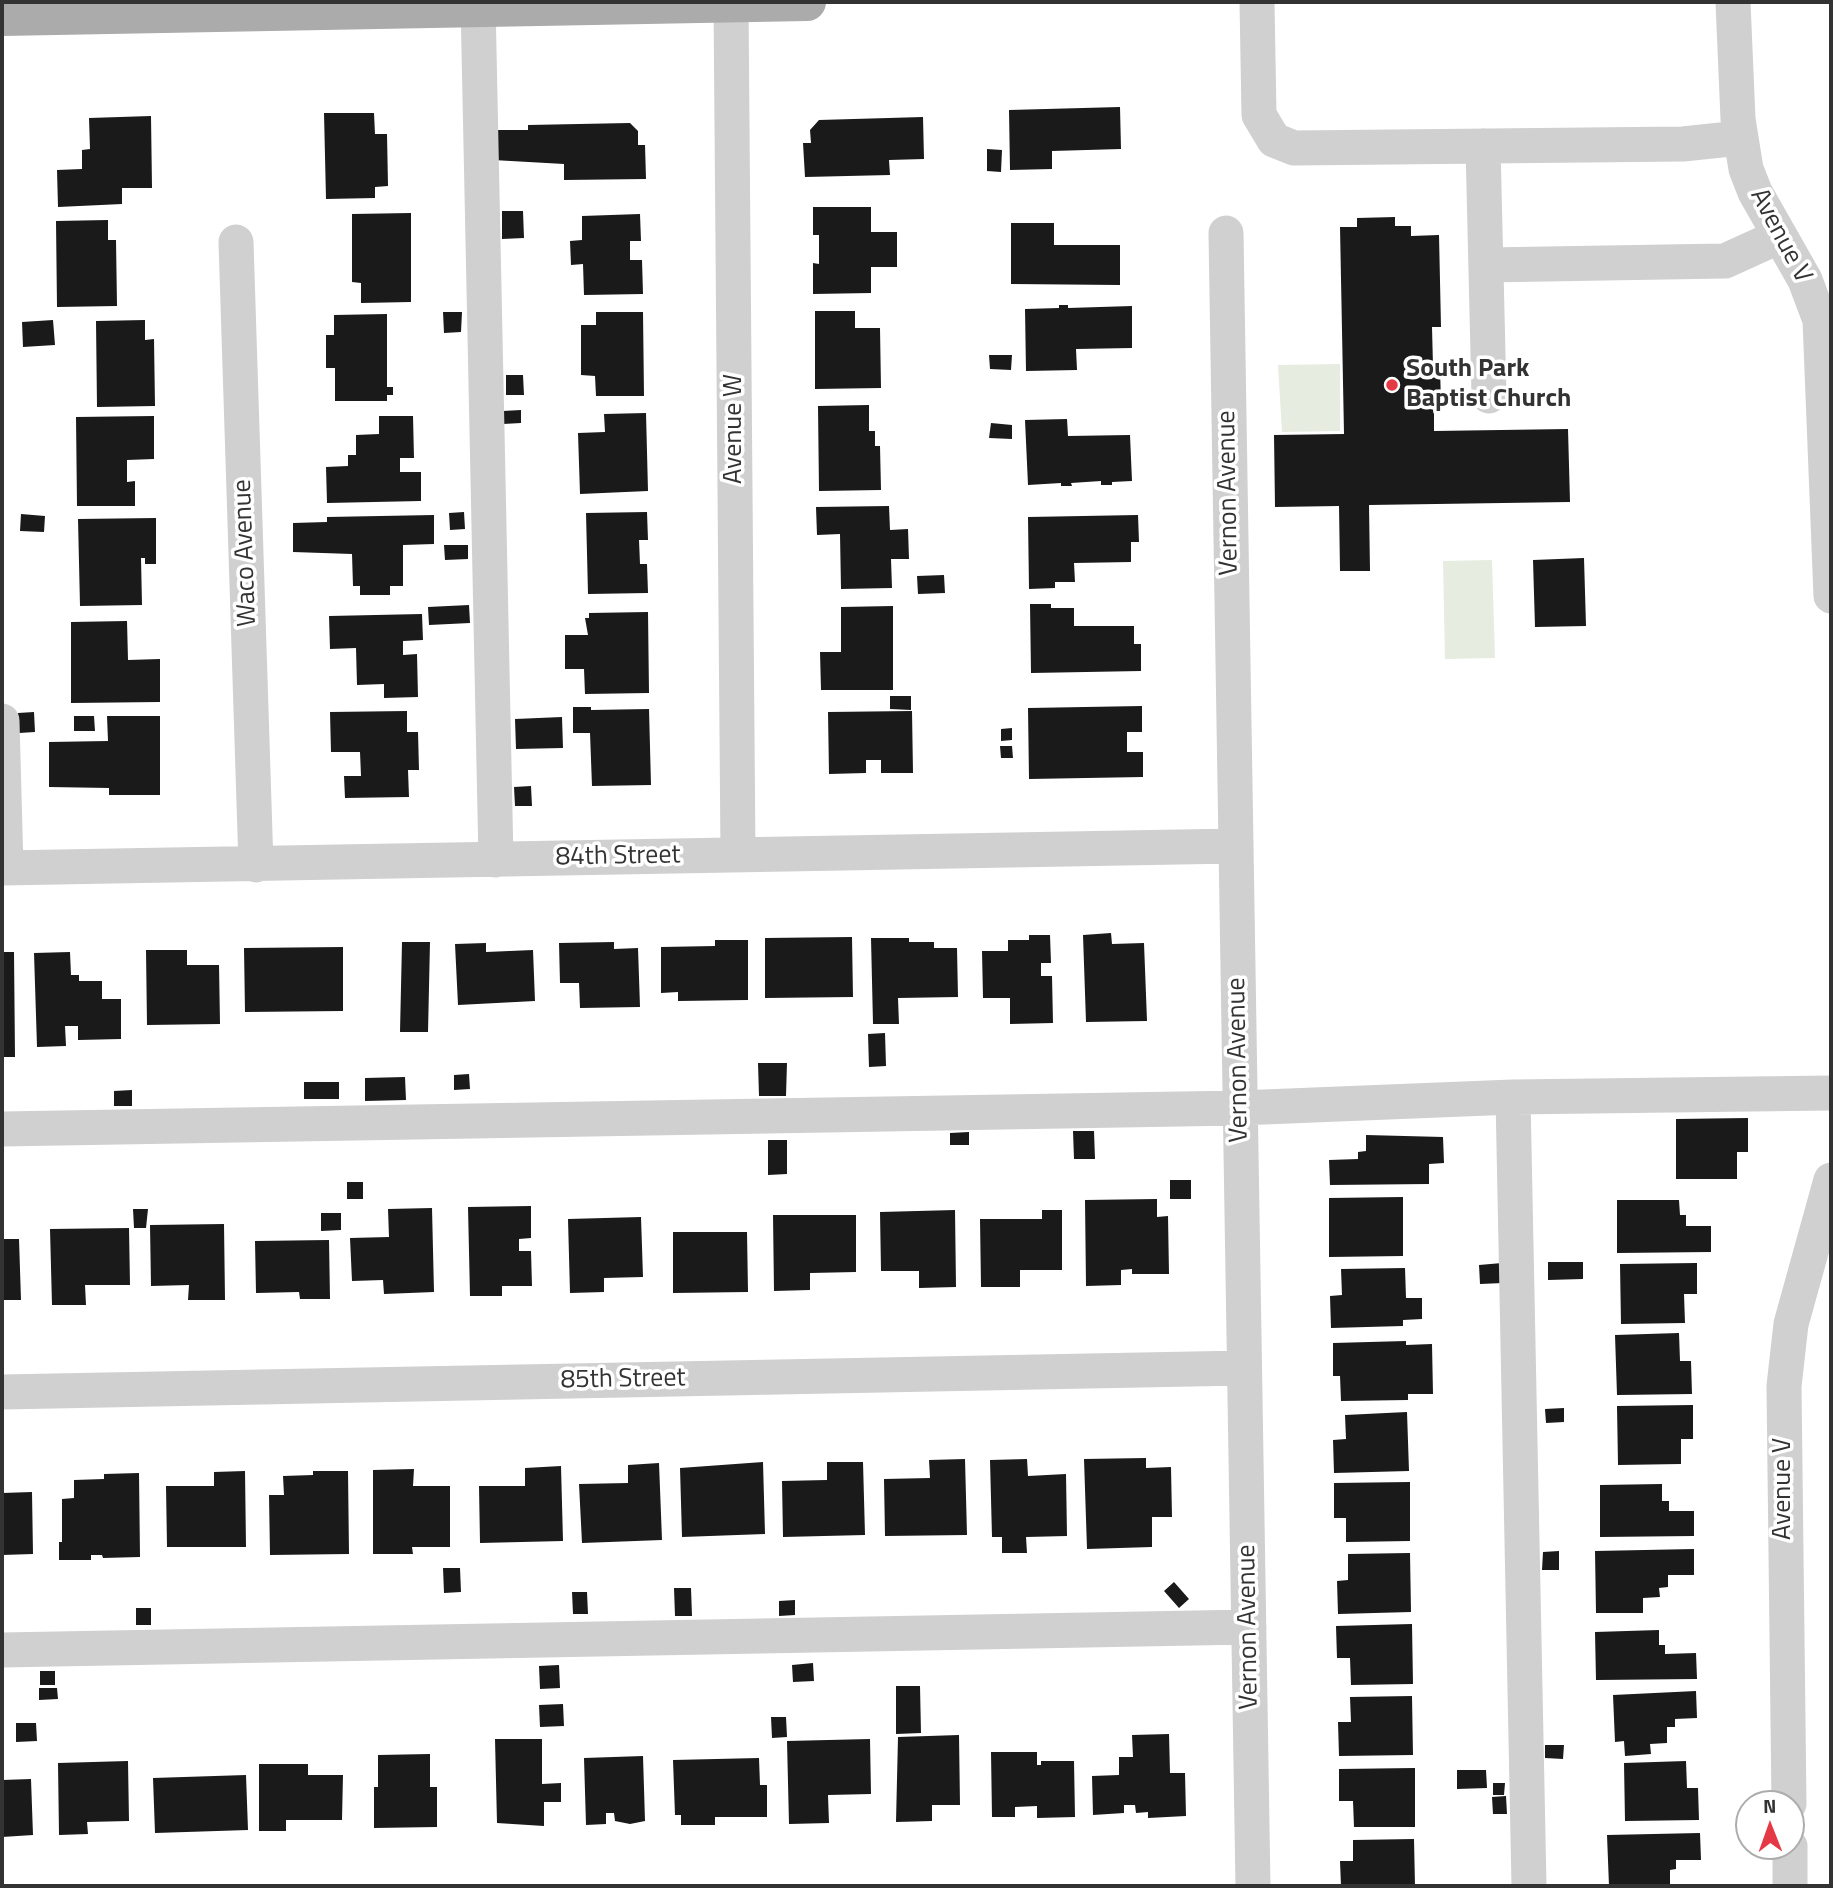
<!DOCTYPE html>
<style>
body{margin:0}
#map{position:relative;width:1833px;height:1888px;overflow:hidden;background:#fff;font-family:"Titillium Web",sans-serif}
canvas{display:block}
.frame{position:absolute;inset:0;border:4px solid #333;pointer-events:none}
.north{position:absolute;left:1735px;top:1790px;width:70px;height:70px;box-sizing:border-box;background:#fff;border:2px solid #adadad;border-radius:50%;rotate:359deg;font-size:19px;font-weight:700;line-height:28px;text-align:center;color:#333}
.north::after{content:'';display:block;margin:auto;width:24px;height:32px;background:#e63946;clip-path:polygon(50% 0,100% 100%,50% 72%,0 100%)}
</style>
<div id="map">
<canvas width="1833" height="1888"></canvas>
<div class="frame"></div>
<div class="north">N</div>
</div>
<script>
const g = document.querySelector('canvas').getContext('2d');
g.lineJoin = 'round';
function fillPath(path, color) { g.fillStyle = color; g.fill(path, 'evenodd'); }
function trace(path, color, width, dash) { g.strokeStyle = color; g.lineWidth = width; g.lineCap = dash ? 'butt' : 'round'; g.setLineDash(dash || []); g.stroke(path); }
function write(font, color, halo, rows, align = 'center') {
  g.font = font + ' "Titillium Web",sans-serif'; g.lineWidth = 7; g.setLineDash([]); g.textBaseline = 'middle'; g.strokeStyle = halo; g.fillStyle = color; for (const [text, x, y, turn = 0] of rows) {
    g.save(); g.translate(x, y); g.rotate((+turn || 0) * Math.PI / 180); g.textAlign = isNaN(turn) ? turn : align; if (halo) g.strokeText(text, 0, 0); g.fillText(text, 0, 0); g.restore();
  }
}
fillPath(new Path2D(`
 M1340,364v67l-58,1 -4,-67z
 M1492,560l3,98 -50,1 -2,-98z`), '#e6ecdf');
fillPath(new Path2D(`
 M1120,107l1,42 -69,2v18l-42,1 -1,-60z
 M324,113h50l1,21h12l1,52 -13,1v11l-49,1z
 M151,116l1,72h-30v16l-64,3 -1,-37 25,-1v-19l8,-1 -1,-31z
 M923,117l1,42 -35,1 1,15 -85,2 -2,-34h8l-1,-13 9,-10z
 M630,123l8,8v14h7l1,34 -82,1v-16l-71,-4 -1,-30h36v-5z
 M987,149l15,1 -1,22 -14,-1z
 M813,207h58v25h26v35h-26v26l-58,1v-31l6,1v-29h-6z
 M502,211h21l1,27 -22,1z
 M411,213v89l-50,1v-20l-9,-1v-68z
 M640,214l1,27h-11v19h12l1,34 -59,1 -1,-31 -12,1 -1,-24 12,-1v-24z
 M1395,217v9h16v10l28,-1 2,92h-9l1,39h7l1,39h-7v26l134,-2 2,73 -201,3 1,66h-30l-1,-65 -64,1 -1,-72 70,-1 -4,-207h17v-9z
 M108,220v20h8l1,66 -60,1 -1,-86z
 M1011,223h43v22h66v40l-109,-1z
 M1059,305h9v3l64,-2v42l-56,1 1,21 -51,1 -1,-62 34,-1z
 M815,311h40v17h25l1,60 -66,1z
 M443,312h19l-1,20 -17,1z
 M596,312h47l1,84h-48l-1,-20 -14,-1v-50h15z
 M387,314v73h6v8h-6v6h-52v-33h-9v-33h8v-20z
 M53,320l2,25 -32,2 -1,-25z
 M145,320v20l9,-1 1,67 -58,1 -1,-86z
 M989,355h23l-1,15 -21,-1z
 M506,375h17l1,20h-18z
 M869,405v26h6v15h5l1,44 -62,1 -1,-85z
 M521,410v13l-18,1v-13z
 M646,413l2,78 -68,3 -2,-61 27,-1 -1,-18z
 M154,416v43l-27,1v22l8,-1v25h-58l-1,-89z
 M379,416h34l1,42h-14v14h21v29l-94,2 -1,-36 22,-1v-11h8v-20l23,-1z
 M1067,419l1,17 62,-1 2,46 -20,1v3h-11v-4l-30,2 1,3h-11v-3l-33,2 -3,-65z
 M991,423l21,2v14l-23,-1z
 M889,506l1,24 18,-1 1,30h-18l1,29 -51,1 -1,-55 -23,1 -1,-28z
 M464,512l1,17 -15,1 -1,-17z
 M647,512l1,28h-9l1,24h7l1,29 -60,1 -2,-81z
 M21,514l24,2 -1,16 -24,-1z
 M434,515v29l-31,1v41h-13v9h-30v-9h-7l-1,-32 -59,-2v-29l34,-1v-5z
 M1138,515l1,27h-8v20l-57,1 1,19h-20v6l-26,1 -1,-72z
 M156,518v46h-11v-6h-4l1,47 -62,1 -2,-87z
 M444,545h24v14l-23,1z
 M1584,558l2,68 -51,1 -2,-67z
 M944,575l1,18 -27,1 -1,-18z
 M1030,604h21v4h23v18h60v18h7v27l-110,2z
 M469,605l1,18 -41,2 -1,-18z
 M893,606v84h-72l-1,-38h21v-45z
 M648,612l1,81 -64,1 -1,-25h-19v-34h23l-3,-17h4v-5z
 M422,614l1,26 -20,1v14l14,-1 1,43 -34,1v-14l-27,1 -1,-37 -26,1 -1,-33z
 M127,621l1,39 32,-1v43l-89,1v-81z
 M890,696h21v14l-21,-1z
 M1142,706v26h-15v20h16v25l-114,2 -1,-71z
 M573,707h18v3l58,-1 2,76 -59,1 -2,-53h-17z
 M407,711v21h11l1,38h-11l1,27 -64,1 -1,-22h17l-1,-24h-29l-1,-40z
 M912,711l1,62h-32v-13h-15v13l-37,1 -1,-62z
 M34,712l1,20 -16,1 -1,-20z
 M74,716h20l1,15h-21z
 M107,716h53v79h-51v-7l-60,-1v-45l59,-1z
 M562,717l1,31 -47,1 -1,-30z
 M1012,728v12l-11,1v-12z
 M1000,746h12l1,12h-12z
 M531,786l1,20h-17l-1,-19z
 M1111,933l1,11 32,-1 3,78 -61,1 -3,-87z
 M1029,935h21l1,28h-10v13h11l1,47 -43,1v-26h-27l-1,-47h26v-11h21z
 M852,937l1,60 -88,1v-60z
 M871,938h38v4h25v6h23l1,49 -60,1 1,26h-26z
 M715,940h33v60l-70,1v-9l-17,1v-46l54,-1z
 M402,942h28l-2,90h-28z
 M614,942v7l24,-1 2,59 -60,1 -1,-25h-19l-1,-40z
 M486,943v9l47,-2 2,51 -77,4 -3,-61z
 M343,947v64l-98,1 -1,-64z
 M146,950h41v15h32l1,59 -73,1z
 M2,952h12l1,105h-13z
 M70,952l1,23h8v6h23v18h19v40l-43,1v-14h-13l1,20 -29,1 -3,-94z
 M885,1033l1,33 -17,1 -1,-33z
 M758,1063h29l-1,33h-27z
 M469,1074l1,15 -16,1v-15z
 M405,1077l1,23 -41,1v-23z
 M304,1082h35v17h-35z
 M132,1090v16h-18v-15z
 M1748,1118v34h-11v27h-61v-60z
 M1073,1131h21l1,28h-21z
 M969,1132v13h-19v-12z
 M1366,1135l77,2 1,26 -15,1v20l-99,1 -1,-25 29,-1v-7l8,-1z
 M768,1140h19v34l-19,1z
 M1170,1180h21v19h-21z
 M347,1182h16v17h-16z
 M1403,1197v59l-74,1v-59z
 M1157,1199v18l11,-1 1,58h-37v-5l-11,1v15l-35,1 -1,-86z
 M1617,1200h62l1,15h6v11h25v26l-94,1z
 M531,1206v32l-12,1v12h12l1,35h-30v10h-32l-2,-89z
 M432,1208l2,84 -50,2 -1,-14 -31,1 -2,-43 39,-1 -1,-28z
 M133,1209h15l-2,19h-12z
 M955,1210l1,77 -37,1v-17h-38l-1,-59z
 M1042,1210h20v60h-42v17h-39l-1,-68h62z
 M321,1213h20v17l-20,1z
 M773,1215h83v57l-46,1v17l-36,1z
 M641,1217l2,60 -39,1v14l-34,1 -2,-74z
 M224,1224l1,76h-37l1,-15 -38,1 -1,-61z
 M129,1228l1,57h-45l1,20h-34l-2,-76z
 M673,1232h74l1,60 -75,1z
 M2,1239h17l2,61h-19z
 M329,1240l1,59h-30l-1,-7 -43,1 -1,-52z
 M1548,1262h35v17l-35,1z
 M1502,1263l1,20 -23,1 -1,-19z
 M1697,1263v31h-13l1,29 -64,1 -1,-60z
 M1405,1268l1,30h16v21l-19,1v6l-72,2 -1,-32 12,-1 -1,-26z
 M1679,1333l1,28h11l1,33 -75,1 -2,-60z
 M1406,1341v4l26,-1 1,50h-25v6l-67,1 -1,-25h-7v-33z
 M1693,1405v34h-12v25l-63,1 -1,-59z
 M1564,1408v14l-18,1 -1,-14z
 M1407,1412l2,59 -75,2 -1,-33 13,-1 -1,-24z
 M1146,1458v10l25,-1 1,50h-20v30l-65,2 -3,-90z
 M965,1459l2,76 -82,1 -1,-57 46,-1 -1,-18z
 M1027,1459l1,17 38,-2 1,62 -41,1 1,16h-25v-16h-10l-2,-77z
 M763,1462l2,72 -83,3 -2,-69z
 M827,1462h36l2,73 -82,2 -1,-56 45,-1z
 M659,1463l3,77 -80,3 -3,-59 49,-1v-18z
 M561,1466l2,75 -83,2 -1,-57h46v-18z
 M414,1469l-1,17h37v61h-38l1,7h-40v-84z
 M245,1471l1,76h-79l-1,-61h48v-14z
 M313,1471h35l1,83 -79,1 -1,-60h15l-1,-19 30,-1z
 M139,1473l1,84 -37,1 -1,-3h-11v5h-32v-18h3v-43l12,-1v-18l30,-1v-5z
 M1410,1482v59l-64,1v-24h-12v-35z
 M1662,1484v17h7v10h25v25l-94,1v-52z
 M32,1492l1,62 -31,1v-62z
 M1694,1549v26h-26v12l-9,1 1,9 -17,1v15h-47l-1,-62z
 M1559,1551v19h-17l1,-18z
 M1410,1553l1,59 -73,2 -1,-33 11,-1v-26z
 M443,1568h17l1,24 -17,1z
 M1174,1582l15,17 -10,9 -15,-17z
 M674,1588h17l1,28h-17z
 M572,1592h15l1,22h-15z
 M795,1600v15l-16,1v-15z
 M136,1608h15v17h-15z
 M1412,1624l1,60 -62,1 -1,-27h-13l-1,-32z
 M1659,1630v15h6v9l31,-1 1,26 -101,1 -1,-48z
 M813,1663l1,18 -21,1 -1,-17z
 M559,1665l1,23 -20,1 -1,-23z
 M40,1671h15v14h-15z
 M896,1686h24l1,47 -25,1z
 M39,1688h18l1,11 -19,1z
 M1696,1691l1,27 -22,1v8h-8v16l-17,1 1,10 -26,2 -1,-15 -9,1 -2,-47z
 M1412,1696l1,59 -74,1 -1,-34h13l-1,-25z
 M563,1704l1,22 -24,1 -1,-22z
 M771,1717h15l1,20 -15,1z
 M16,1723h20l1,18 -21,1z
 M1169,1734l1,39h15l1,43 -38,2v-6l-12,1 -1,-8h-11v8l-31,2 -1,-39 27,-1v-18h14l-1,-22z
 M959,1735l1,70h-28v16l-36,1 2,-85z
 M495,1739h47v45l19,-1v19h-17v24l-47,-3z
 M870,1739l1,55 -43,1 1,28 -40,1 -2,-83z
 M1545,1745h19l-1,14 -18,-1z
 M991,1752h46v13h4v-4h33l1,56 -38,1v-12l-22,1v10h-23z
 M430,1754v33h7v40l-63,1v-41h4v-32z
 M643,1756l2,65 -15,3 -15,-3 -1,-8h-8v11l-20,1 -2,-67z
 M759,1758l1,27h7v32h-52v8h-34v-10h-6l-2,-55z
 M128,1761l1,60 -42,1 1,12 -29,1 -1,-72z
 M1686,1761l1,27h11l1,32 -74,1 -1,-58z
 M259,1764h49v11h35l-1,45h-56v11h-27z
 M1415,1768v59h-61l-1,-26h-14v-32z
 M1457,1770h29l1,18 -30,1z
 M246,1775l2,55 -93,3 -2,-55z
 M31,1779l2,56 -31,2v-57z
 M1493,1783h12l-1,12h-11z
 M1506,1796l1,18h-14l-1,-17z
 M1700,1833l1,27h-25v9l-6,1v15l-61,1 -2,-51z
 M1414,1839l1,47h-74l-1,-25h13v-21z`), '#1a1a1a');
trace(new Path2D(`
 M478,2l18,858
 M1257,2l2,113 15,25 20,8 389,-4 57,-6
 M1733,2l5,117 8,50 9,23 50,88 15,40 11,276
 M731,3l7,852
 M1483,146l6,250
 M1226,233l27,1653
 M236,242l20,623
 M1486,265l239,-4 55,-25
 M2,721l4,147
 M2,868l1233,-22
 M1513,1097l16,789
 M2,1129l1237,-21 274,-11 318,-4
 M2,1392l1242,-24
 M2,1650l1247,-23
 M1789,1804l-5,-418 7,-62 40,-144
 M1790,1846v40`), '#d0d0d0', 35);
trace(new Path2D(`
 M2,17l805,-15`), '#ababab', 38);
for (const [x, y, r, color] of [
 [1392,385,7,"#e63946"]
]) { const dot = new Path2D(); dot.arc(x, y, r, 0, 2 * Math.PI); g.fillStyle = color; g.fill(dot); trace(dot, '#fff', 2.5); }
write('26px', '#333', '#fff', [
 ["Avenue V",1780,236,62],
 ["Avenue W",735,429,-90],
 ["Vernon Avenue",1229,493,-91],
 ["Waco Avenue",246,553,-92],
 ["84th Street",618,857,-1],
 ["Vernon Avenue",1239,1060,-91],
 ["85th Street",623,1380,-1],
 ["Avenue V",1784,1489,-90],
 ["Vernon Avenue",1249,1627,-91]
]);
write('bold 26px', '#333', '#fff', [
 ["South Park",1406,370],
 ["Baptist Church",1406,400]
], 'left');
</script>
